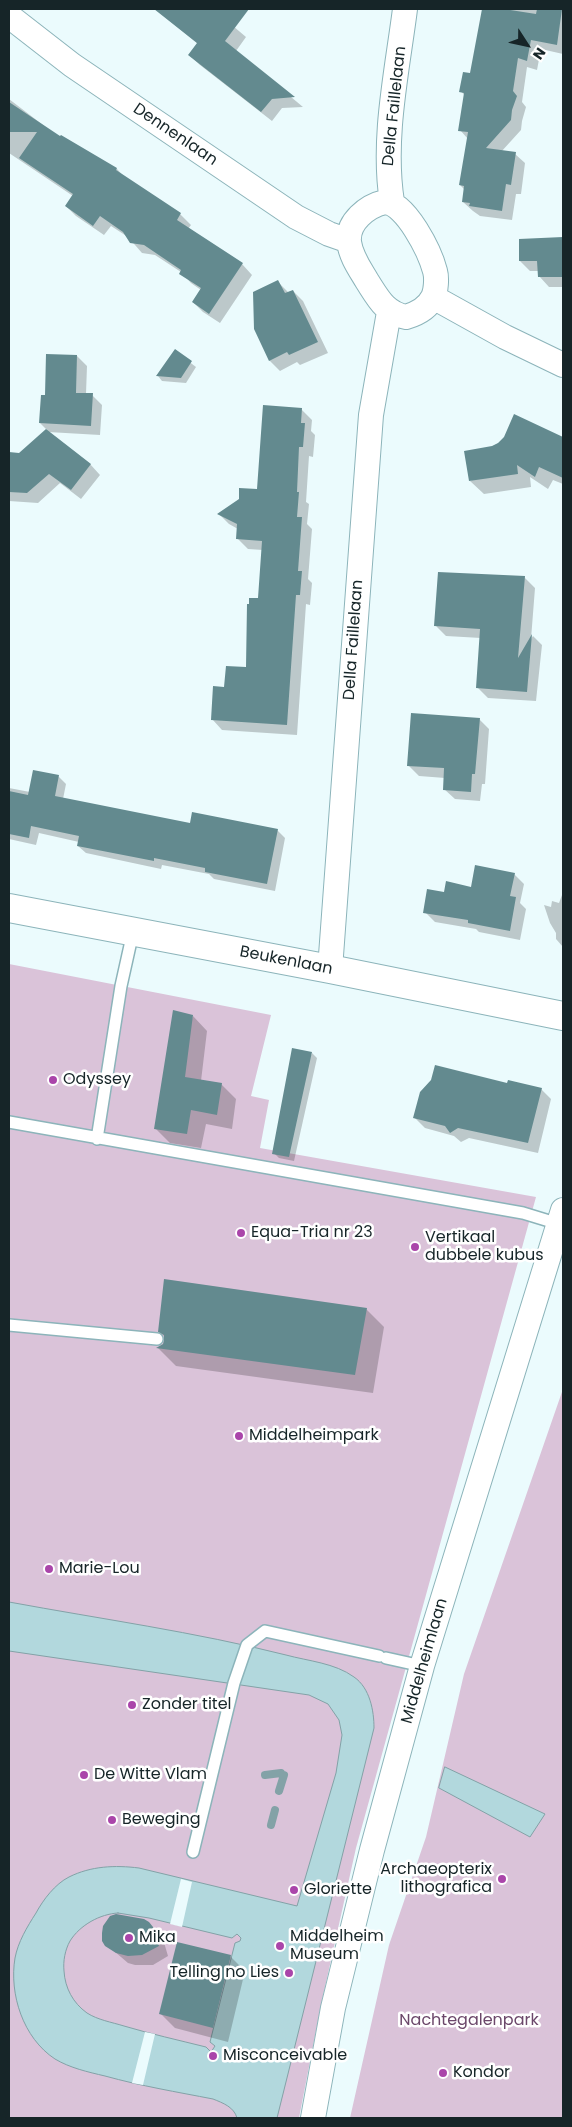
<!DOCTYPE html>
<style>
body{margin:0}
#map{position:relative;width:572px;height:2127px;overflow:hidden;background:#ebfbfd;font-family:Poppins,sans-serif}
canvas{display:block}
.frame{position:absolute;inset:0;border:10px solid #162528;pointer-events:none}
.north{position:absolute;left:502px;top:20px;width:50px;height:50px;-webkit-text-stroke:4px #fff;paint-order:stroke;rotate:125deg;font-size:14px;font-weight:700;line-height:20px;text-align:center;color:#162528}
.north::after{content:'';display:block;margin:auto;width:18px;height:22px;background:#162528;clip-path:polygon(50% 0,100% 100%,50% 72%,0 100%)}
</style>
<div id="map">
<canvas width="572" height="2127"></canvas>
<div class="frame"></div>
<div class="north">N</div>
</div>
<script>
const g = document.querySelector('canvas').getContext('2d');
g.lineJoin = 'round';
function fillPath(path, color) { g.fillStyle = color; g.fill(path, 'evenodd'); }
function trace(path, color, width, dash) { g.strokeStyle = color; g.lineWidth = width; g.lineCap = dash ? 'butt' : 'round'; g.setLineDash(dash || []); g.stroke(path); }
function write(font, color, halo, rows, align = 'center') {
  g.font = font + ' Poppins,sans-serif'; g.lineWidth = 5; g.setLineDash([]); g.textBaseline = 'middle'; g.strokeStyle = halo; g.fillStyle = color; for (const [text, x, y, turn = 0] of rows) {
    g.save(); g.translate(x, y); g.rotate((+turn || 0) * Math.PI / 180); g.textAlign = isNaN(turn) ? turn : align; if (halo) g.strokeText(text, 0, 0); g.fillText(text, 0, 0); g.restore();
  }
}
fillPath(new Path2D(`
 M9,964l262,51 -20,81 18,4 -9,48 276,49 -180,651 -35,157 -22,113h-290z
 M563,1389v729h-213l39,-173 37,-108 38,-163z`), '#dac3d9');
const water = new Path2D(`
 M9,1602c92,17 186,30 277,53 22,6 49,8 68,22 16,11 20,34 20,51l-97,390h-40c-3,-11 -14,-15 -24,-19 -36,-7 -72,-13 -108,-23 -17,-4 -35,-8 -50,-17 -32,-21 -46,-65 -40,-101 3,-16 12,-31 21,-45 7,-13 19,-29 33,-36 22,-11 46,-12 70,-9l158,38 39,-133 6,-38 -3,-15 -11,-16 -19,-9 -300,-44zM118,1913l31,5 83,20 5,-4 4,4 -1,3 -5,2 -25,99 5,4 -4,6 -5,-5c-28,-7 -55,-13 -82,-21 -13,-4 -26,-6 -37,-13 -14,-10 -22,-25 -23,-42 -1,-10 1,-21 6,-30 10,-16 30,-27 48,-28z
 M445,1767l100,47 -15,23 -91,-49z`);
fillPath(water, '#b2d8dd');
trace(water, '#83a2a7', 1);
fillPath(new Path2D(`
 M181,1879l11,3 -10,45 -12,-3z
 M145,2032l10,2 -12,51 -11,-2z`), '#ebfbfd');
fillPath(new Path2D(`
 M155,9h58l33,28 -10,14 67,56 -21,1 -10,13 -72,-56 -11,-10 9,-11z
 M483,9h80v45l-22,-5 -4,21 -10,-3 -5,35 4,5 -4,14 -1,9 -20,22 14,2 10,9 -4,31h-5l-4,26 -32,-4 -7,-5 -10,-9 2,-12 -5,-5 8,-46 -8,-9 5,-34 -4,-5 10,-17z
 M9,99l51,39 1,-2 56,33 9,10 54,35 11,11 -3,4 54,35 10,11 -32,48 -17,-11 -10,-10 8,-12 -10,-7 -10,-11 -26,-17 -13,-2 -14,-16 -17,-11 -7,9 -28,-19 -10,-10 7,-10 -64,-43z
 M563,239v48h-14l-10,-11v-5h-9l-10,-10v-20z
 M278,282l10,10 5,-1 10,10 25,52 -28,12 -3,-3 -17,9 -10,-10 -15,-33z
 M175,351l21,16 -10,16 -24,-2 -4,-5z
 M77,356l10,10 -1,28 6,1 10,10 -2,30 -52,-3 42,32 10,11 -19,24 -21,-16 -22,20 -29,-2v-48l11,1 27,-24 -7,-7 7,-27z
 M301,409l11,11 -1,11 4,4 -2,22 -4,-1 -3,46 3,2 -2,20 5,5 -4,50 4,4 -2,22 -4,-1 -9,131 -75,-5 -10,-11 35,-50 13,-70 3,-49 -15,-1 -11,-11 1,-9 -9,-5 -10,-10 39,-24z
 M552,442l11,6v36l-10,-4 -5,9 -18,-12 1,10 -47,7 -14,-13z
 M524,577l11,11 -4,51 2,-3 9,9 -6,56 -48,-3 -11,-11 4,-49 -35,-2 -10,-10z
 M479,719l10,10 -4,55h-3l-2,17 -25,-2 -11,-10 1,-11 -26,-2 -11,-11z
 M58,776l8,8 -3,15 128,25 86,6 8,8 -10,53 -61,-12 -5,-5 -47,-9 -1,4 -75,-16 -8,-7 1,-4 -40,-9 -3,12 -27,-6v-51l21,4z
 M514,874l10,10 -4,19 6,6 -6,31 -41,-8 -3,-3 -41,-7 -10,-10 20,-19 27,-5z
 M562,895h1v52l-7,-8v-6l-6,-10 -6,-18 7,2 1,-6 7,2z
 M193,1016l14,15 -6,50 20,3 15,15 -4,30 -26,-5 -5,24 -31,-5 -15,-15z
 M312,1053l5,5 -23,103 -15,-3 -5,-5z
 M507,1084l34,5 10,10 -13,54 -69,-15 -8,4 -7,-6 -29,-8 -11,-11z
 M366,1309l18,18 -11,66 -197,-27 -18,-18 6,-3 1,-8 -6,-6z
 M148,1923l15,16 5,17 -15,9h-18l-7,-2 -14,-12z
 M230,1956l15,15 -17,71 -53,-14 -15,-15z`), '#0003');
trace(new Path2D(`
 M265,1775l16,-2
 M279,1791l5,-16
 M271,1825l4,-15`), '#83a2a7', 8);
fillPath(new Path2D(`
 M154,9h95l-24,32 70,56 -23,2 -11,13 -73,-57 9,-12z
 M482,9h22l32,5 1,-5h25l-5,36 -26,-5 -4,21 -9,-3 -5,33 4,5 -5,14 -1,10 -25,28 30,4 -5,33 -5,-1 -4,27 -33,-5 1,-3 -8,-1 2,-16 -5,-1 9,-53 -10,-1 6,-38 -5,-1 4,-20 7,1z
 M9,102l51,34 1,-1 56,33 -1,2 65,43 -4,7 66,43 -34,51 -17,-12 9,-14 -22,-14 2,-4 -37,-25 -14,-2 -7,-11 -23,-16 -7,10 -28,-20 8,-12 -54,-36 18,-26h-28z
 M563,237v40h-25l-1,-16h-18v-22z
 M278,280l7,13 8,-3 25,52 -29,13 -2,-3 -18,9 -15,-32 -1,-37z
 M175,349l17,12 -11,17 -25,-2z
 M46,354l31,1 -1,38h17l-2,33 -52,-3 2,-28h4z
 M263,405l39,3 -1,15h4l-2,24h-4l-2,45h2l-2,25h5l-4,54h4l-2,24h-4l-9,130 -76,-5 2,-34 11,1 2,-21 20,1 1,-63h2v-6h9l4,-57 -26,-2 1,-15 -20,-10 22,-15v-11l18,1z
 M514,414l49,23v41l-24,-11 -4,10 -18,-12 1,9 -49,7 -5,-30 28,-5 6,-3 6,-6z
 M46,429l45,35 -20,26 -22,-16 -22,19 -18,-1v-40l10,1z
 M438,572l87,4 -7,82 14,-24 -5,58 -51,-4 4,-59 -46,-3z
 M411,713l69,5 -5,56h-3l-1,18 -28,-2 1,-22 -37,-2z
 M33,770l26,5 -4,21 135,27 2,-11 86,17 -11,55 -62,-12v-4l-51,-10v3l-77,-15 2,-10 -48,-10 -2,12 -20,-4v-43l19,4z
 M475,865l40,8 -5,23 6,1 -6,34 -42,-8v-3l-45,-7 4,-24 17,3 2,-11 25,6z
 M173,1010l20,5 -8,62 37,6 -5,32 -26,-5 -4,24 -33,-5z
 M292,1048l20,4 -23,105 -17,-3z
 M435,1065l72,18 1,-3 34,8 -14,55 -70,-15 -8,5 -5,-7 -32,-8 7,-26 11,-12z
 M164,1279l203,29 -12,67 -199,-27 7,-4 1,-4v-5l-6,-3z
 M116,1914l28,5 5,3 4,5 6,19 -17,9 -14,1 -12,-3 -11,-7 -3,-5v-8l1,-7 7,-10z
 M177,1942l54,13 -18,73 -54,-14z`), '#638a8f');
const lane = new Path2D(`
 M9,1122l514,91 36,11
 M97,1139l24,-153 12,-54
 M9,1325l148,14
 M386,1658l36,8
 M193,1852l41,-169 13,-38 18,-14 114,25`);
const street = new Path2D(`
 M9,16l63,49 224,152 33,17 20,7
 M385,202c21,1 45,50 50,69 2,7 1,20 -2,26 -5,11 -17,17 -27,20 -21,-4 -28,-19 -39,-36 -7,-12 -16,-24 -18,-39 -2,-20 18,-36 36,-40z
 M392,202c-10,-63 5,-130 13,-193
 M433,297l72,40 58,28
 M330,969l41,-554 18,-103
 M313,2118l20,-110 39,-158 50,-184 141,-456`);
const secondary = new Path2D(`
 M9,908l321,61 233,47`);
trace(lane, '#8cb4ba', 14);
trace(street, '#8cb4ba', 26);
trace(secondary, '#8cb4ba', 30);
trace(lane, '#fff', 11);
trace(street, '#fff', 24);
trace(secondary, '#fff', 28);
for (const [x, y, r, color] of [
 [53,1080,5,"#aa45aa"],
 [241,1233,5,"#aa45aa"],
 [415,1247,5,"#aa45aa"],
 [239,1436,5,"#aa45aa"],
 [49,1569,5,"#aa45aa"],
 [132,1705,5,"#aa45aa"],
 [84,1775,5,"#aa45aa"],
 [112,1820,5,"#aa45aa"],
 [502,1879,5,"#aa45aa"],
 [294,1890,5,"#aa45aa"],
 [129,1938,5,"#aa45aa"],
 [280,1946,5,"#aa45aa"],
 [289,1973,5,"#aa45aa"],
 [213,2056,5,"#aa45aa"],
 [443,2073,5,"#aa45aa"]
]) { const dot = new Path2D(); dot.arc(x, y, r, 0, 2 * Math.PI); g.fillStyle = color; g.fill(dot); trace(dot, '#fff', 2); }
write('16px', '#162528', '#fff', [
 ["Della Faillelaan",395,106,-84],
 ["Dennenlaan",175,135,34],
 ["Della Faillelaan",354,640,-86],
 ["Beukenlaan",286,961,11],
 ["Middelheimlaan",425,1661,-74]
]);
write('16px', '#162528', '#fff', [
 ["Odyssey",63,1080],
 ["Equa-Tria nr 23",251,1233],
 ["Vertikaal",425,1238],
 ["dubbele kubus",425,1256],
 ["Middelheimpark",249,1436],
 ["Marie-Lou",59,1569],
 ["Zonder titel",142,1705],
 ["De Witte Vlam",94,1775],
 ["Beweging",122,1820],
 ["Archaeopterix",492,1870,"right"],
 ["lithografica",492,1888,"right"],
 ["Gloriette",304,1890],
 ["Middelheim",290,1937],
 ["Museum",290,1955],
 ["Mika",139,1938],
 ["Telling no Lies",279,1973,"right"],
 ["Misconceivable",223,2056],
 ["Kondor",453,2073]
], 'left');
write('16px', '#6b476a', '#fff', [
 ["Nachtegalenpark",469,2021]
]);
</script>
